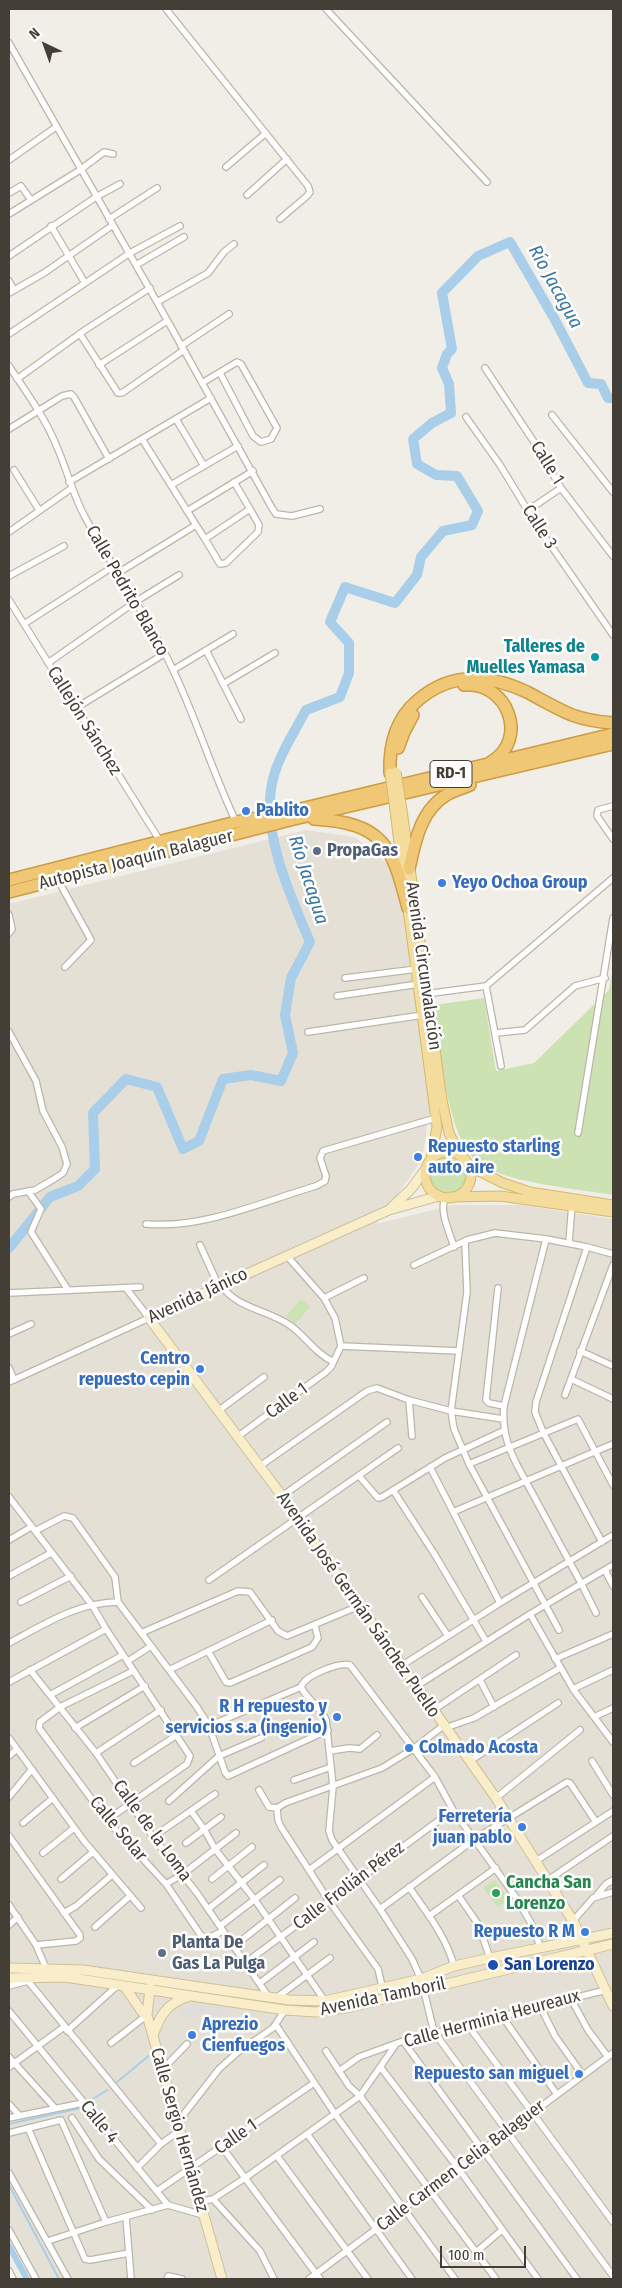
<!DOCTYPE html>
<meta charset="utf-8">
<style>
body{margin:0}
#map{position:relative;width:622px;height:2288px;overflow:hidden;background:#f1eee7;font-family:"Fira Sans Condensed",sans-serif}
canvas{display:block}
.frame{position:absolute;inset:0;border:10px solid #443f36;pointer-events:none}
.north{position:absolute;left:20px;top:20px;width:50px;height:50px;-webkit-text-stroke:4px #fff;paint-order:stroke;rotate:318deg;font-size:14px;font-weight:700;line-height:20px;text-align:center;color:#443f36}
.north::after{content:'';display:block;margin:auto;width:18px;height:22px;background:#443f36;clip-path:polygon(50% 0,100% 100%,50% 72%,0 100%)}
.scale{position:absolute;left:440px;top:2246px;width:86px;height:22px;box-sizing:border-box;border:2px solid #443f36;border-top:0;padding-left:6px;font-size:15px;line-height:18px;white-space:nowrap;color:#443f36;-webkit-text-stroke:4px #fff;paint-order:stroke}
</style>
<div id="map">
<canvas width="622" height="2288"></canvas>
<div class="frame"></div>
<div class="north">N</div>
<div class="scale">100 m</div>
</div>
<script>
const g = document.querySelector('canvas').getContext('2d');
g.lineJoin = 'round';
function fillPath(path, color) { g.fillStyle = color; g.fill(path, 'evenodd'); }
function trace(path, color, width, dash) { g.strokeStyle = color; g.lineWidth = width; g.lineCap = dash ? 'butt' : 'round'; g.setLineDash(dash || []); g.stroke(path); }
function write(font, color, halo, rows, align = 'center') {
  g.font = font + ' "Fira Sans Condensed",sans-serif'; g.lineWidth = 5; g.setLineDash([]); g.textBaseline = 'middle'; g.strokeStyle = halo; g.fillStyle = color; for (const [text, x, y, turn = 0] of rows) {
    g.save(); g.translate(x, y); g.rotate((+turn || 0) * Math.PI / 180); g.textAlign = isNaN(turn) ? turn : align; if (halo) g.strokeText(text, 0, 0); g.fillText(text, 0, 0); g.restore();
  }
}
fillPath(new Path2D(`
 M306,830l49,7 37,31 12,42 27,190 -9,60 -46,64 77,-19h68l92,14v1060h-573l-31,-57v-1318z`), '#e5e0d5');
fillPath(new Path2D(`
 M613,968v227c-35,-6 -105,-12 -133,-31 -34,-23 -40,-120 -46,-159l50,-7 12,73 38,-8 75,-73z
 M429 1175a19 19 0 1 1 38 0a19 19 0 1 1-38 0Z
 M301,1299l9,8 -15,17 -9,-8z
 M494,1880l15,19 -11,8 -15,-19z`), '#cde2b3');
fillPath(new Path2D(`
 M190,2003l15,1 30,4 -22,19 -11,-14 -12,9 -10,-11z`), '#e0dedb');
trace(new Path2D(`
 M117,2082l34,-28
 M93,2099l14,-9
 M9,2124l72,-16
 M9,2185l50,94`), '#a8cee9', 2);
trace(new Path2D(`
 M9,2246l18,33`), '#a8cee9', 6);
trace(new Path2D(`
 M9,1248l41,-51 28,-11 17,-17 -2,-56 33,-34 31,8 26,62 16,-8 24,-62 28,-4 30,6 12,-28 -8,-38 6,-37 19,-36c-20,-47 -50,-112 -37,-163 6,-24 22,-48 33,-69l34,-13 9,-24v-30l-19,-21 15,-35 50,16 22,-28 4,-18 22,-26 29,-6 6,-14 -21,-35 -21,-1 -19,-11 -4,-25 19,-16 19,-10 -2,-29 -7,-16 5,-14 5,-5 -10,-56 36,-37 32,-14 44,76 34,65 13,1 7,14h5`), '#a8cee9', 10);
const street = new Path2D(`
 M166,9l142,177 2,6 -3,4 -27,23
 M326,9l161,173
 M9,43l148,259 115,206 4,6 16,2 28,-7
 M9,160l47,-33
 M226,167l40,-34
 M9,193l12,-7 10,14
 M247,195l40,-36
 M9,214l71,-44 24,-18 9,2
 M109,219l48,-31
 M51,226l34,57
 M9,256l87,-59 24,-13
 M136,265l48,-28
 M9,281l5,9
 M9,293l35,-20 69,-48
 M157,302l51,-29 16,-21 10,-8
 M9,334l121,-81 50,-27
 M80,334l38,59h4l62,-43
 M181,346l48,-32
 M99,365l68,-44
 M9,366c17,26 36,51 48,81 10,23 16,48 28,70 28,52 64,101 89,155 23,49 39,101 62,150
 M485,368l49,74 27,46 52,68
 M17,379l68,-49 65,-42
 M202,383l35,-21 4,2 36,64 -6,11 -10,3 -8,-6 -33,-63
 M552,415l61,77
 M466,417l34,48 36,59 77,111
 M176,419l28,47
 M9,429l53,-33 9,-2 3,3 35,62
 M14,470l25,40
 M69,482l142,-84
 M171,485l67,-39
 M187,511l66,-40
 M527,511l34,-23
 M196,525l9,14 45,-30 -16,-27
 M9,532l63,-44
 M205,539l15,25 6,-1 32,-31 1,-7 -9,-16
 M118,573l78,-48 -54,-86
 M9,576l55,-30
 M9,600l151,241
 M24,624l90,-58
 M206,650l35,69
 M48,663l87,-61 44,-27
 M173,670l60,-36
 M223,684l52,-31
 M76,708l88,-54
 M613,806l-15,4 -1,6 16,23
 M58,880l33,60 -26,27
 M9,915l3,14 -3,4
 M345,978l72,-9
 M486,986l15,80
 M425,994l61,-8 127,-108
 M337,996l82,-12
 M9,1032l27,49 7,30 19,36 5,17 -4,9 -9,6 -19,11 -22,4 -4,3
 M308,1032l115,-17
 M496,1033l29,-3 50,-44 30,-8
 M578,1133l35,-215
 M28,1191l13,18 -10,23 37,58
 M445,1198c-6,14 5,35 9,49
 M146,1224c58,5 115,-22 170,-38l9,-5 1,-5 -6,-18 3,-7 113,-33
 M546,1239l-42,167c-2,23 3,39 13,59l64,118 15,30
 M465,1242l2,50 -16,119 3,18 15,35 90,166
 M569,1243l3,-39
 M200,1245l19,42
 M587,1247l-51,155 -1,10 8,20 59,110
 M414,1265l53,-25 28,-7 51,6 41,8 26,7
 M221,1285c16,24 48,25 70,41 15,11 24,27 41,35
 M498,1288l-12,112 3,3 15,3
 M9,1293l131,-6
 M324,1298l40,-20
 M9,1334l22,-10
 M341,1346l118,5
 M580,1351l33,15
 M9,1368l5,12
 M571,1379l42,20
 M9,1382l140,-64 -23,-30
 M565,1395l48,-130
 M409,1400l3,36
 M218,1411l46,-34
 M237,1437l89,-65 5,-5 10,-21 -6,-28 -11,-20 -37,-42
 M469,1464l109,-45 35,66
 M260,1466l107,-75 10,-3 32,12 42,11 52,8
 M430,1467l70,136
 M359,1476l19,22 4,-1 63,-39 58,-27
 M393,1490l42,65 51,86
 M282,1496l105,-74
 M9,1497l83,108 14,24 84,127 -3,8 -80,56
 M453,1512l160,-68
 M35,1531l29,-15 9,2 42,59 3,25 79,105 12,19 16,46 3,4 100,-46
 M9,1540l22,-13
 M605,1570l8,16
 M9,1576l42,-23
 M209,1580l189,-132
 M422,1597l26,39
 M21,1602l50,-26
 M530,1614l43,75 40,53
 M141,1633l97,-42 12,1 28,39 9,5 72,-30
 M9,1643c34,-18 69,-41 109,-41
 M208,1651l18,31 4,1 82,-36 6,-9 -3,-12
 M555,1659l58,-25
 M128,1661l23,-15
 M401,1666l99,-63 113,-68
 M30,1670l66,83 57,84 44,56 71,103
 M169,1670l103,-50
 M133,1671l-73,36 -20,15 -1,6 68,92 59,64 34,50 4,4h4l15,-7
 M480,1680l14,27
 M9,1682l97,-53
 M301,1687c6,13 20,20 25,33l7,67 -4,44 3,9 48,69 32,50 9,20 13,53 179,244
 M415,1687l115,-73 83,-49
 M573,1689l40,-19
 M50,1695l73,-40
 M432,1711l84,-56
 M594,1717l19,-9
 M209,1726l92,-39c4,-12 38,-25 49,-22l85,112 18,33 62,86 16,27 9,23
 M75,1728l70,-42
 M445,1728l29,-10 86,-50
 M9,1738l75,103 57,67
 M330,1751l19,-3 11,1 17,-14
 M96,1753l65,-43
 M9,1756l8,-7
 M470,1761l88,-58
 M592,1761l21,34
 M134,1763l43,-28
 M294,1780l37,-13
 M259,1790l10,17 8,1
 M9,1797l23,-28
 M496,1798l84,-68
 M169,1801l50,-45 42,-18
 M277,1808l1,12 3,7 48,74 49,68 7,30
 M277,1808l8,-5 97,-35 31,-19 30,-23
 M191,1811l13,18 11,20 40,51 70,101 1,10
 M23,1823l30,-25
 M9,1836l71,99v3l-4,3 -40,4
 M153,1837l62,-43
 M186,1843l35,-26
 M43,1853l31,-25
 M536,1861l77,-50
 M309,1870l126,-93
 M61,1879l32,-27
 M212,1879l40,-32
 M548,1880l65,-44
 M166,1884l17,-10 53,-41
 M409,1887c17,25 37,49 45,79
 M458,1895l20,29 12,34
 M597,1895l9,-11 7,-4
 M9,1905l27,40 10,23
 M208,1909l56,-44
 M380,1909l95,-70 92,-57 3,1 26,39
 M64,1913l12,-7 36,-31
 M429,1916l67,-48
 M573,1921l20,-23 20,-6
 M9,1925l9,-8
 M220,1926l60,-46
 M95,1927l35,-31
 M233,1947l62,-49
 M245,1963l208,-153
 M260,1983l54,-41
 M9,1986l19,-5 133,163
 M276,1998l54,-40
 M571,1999l17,31 20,27
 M540,2006l15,30 27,38
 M9,2011l159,194 35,10
 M502,2016l54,77
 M467,2024l146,198
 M276,2025l59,89 120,165
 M67,2031l50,-45
 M403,2041l174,238
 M111,2043l36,-28
 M326,2051l23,35 11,10 136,183
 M9,2057l46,51
 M9,2067l55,-40
 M381,2068l77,100 80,111
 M161,2071l26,-27
 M339,2071l20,-14 44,-16 203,-51
 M9,2104l10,11
 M9,2118l74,-15
 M72,2118l27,41 53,51
 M177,2123l42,-54 19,-17 35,-24 12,-18
 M28,2128l57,131 5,1 39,-7
 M9,2133l52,-13 45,102
 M308,2135l104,144
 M222,2147l98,132
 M277,2156l91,123
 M137,2168l24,-24 18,-13
 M9,2173l59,106
 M157,2191l157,-108
 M213,2199l47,52 14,28
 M199,2202l14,-3 32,-21 115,-82 36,-52
 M126,2217l5,62
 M9,2230l27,49
 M48,2241l58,-19 62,-17
 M476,2252l26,-22
 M9,2271l4,8
 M167,2279l1,-3 14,3
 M309,2279l304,-226`);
const secondary = new Path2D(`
 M439,1196l-50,14 -240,108 133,178 214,302 77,123 40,85
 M390,1209l21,-20 14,-19
 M9,1968l74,2 206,30 36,1 96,-22 33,-13 36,-8 123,-25
 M9,1978l56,-1 220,33 31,2 30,-4 267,-64
 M125,1987l17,25 5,3
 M150,1988l-3,27 75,264
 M153,2036c6,-19 14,-33 34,-39`);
const primary = new Path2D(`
 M395,810l8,67
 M402,810l40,290 7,33 12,24
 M407,902l30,225 -6,32
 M425 1175a23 23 0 1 1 46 0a23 23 0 1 1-46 0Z
 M469,1166l34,17 27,9 83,13
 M451,1197l49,-1 113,16`);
const highway = new Path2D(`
 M464,685c43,-4 66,54 27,77
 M398,748l6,-16 9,-17
 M390,773c-1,-27 6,-54 27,-72 34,-30 72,-27 110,-9 15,8 30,17 45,23 14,5 27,7 41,8
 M314,819c70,4 78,27 94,89
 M409,869c6,-28 12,-60 39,-75 7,-4 15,-6 22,-9
 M9,880l227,-58 52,-10 325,-78
 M9,892l281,-72 323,-76`);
trace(street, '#bcb6aa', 8);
trace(secondary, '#cdc09a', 11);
trace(primary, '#d7b86f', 11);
trace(highway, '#ce9c44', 14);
trace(street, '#fff', 5.5);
trace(secondary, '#f9eec9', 9);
trace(primary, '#f4dc9d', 9);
trace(highway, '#f0c774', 11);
const primaryBridge = new Path2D(`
 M396,772l6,38
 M390,773l5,37`);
trace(primaryBridge, '#d7b86f', 11, []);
trace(primaryBridge, '#f4dc9d', 9);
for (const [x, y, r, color] of [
 [595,657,5,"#0f9aa8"],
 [246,811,5,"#3f7fe0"],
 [317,851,5,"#5c6f8a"],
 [442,883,5,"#3f7fe0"],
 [418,1157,5,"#3f7fe0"],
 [200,1369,5,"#3f7fe0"],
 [337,1717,5,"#3f7fe0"],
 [409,1748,5,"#3f7fe0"],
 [522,1827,5,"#3f7fe0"],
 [496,1893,5,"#2e9e5b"],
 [585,1932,5,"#3f7fe0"],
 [162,1953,5,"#5c6f8a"],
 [493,1965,6,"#1a4fb4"],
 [192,2035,5,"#3f7fe0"],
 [579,2074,5,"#3f7fe0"]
]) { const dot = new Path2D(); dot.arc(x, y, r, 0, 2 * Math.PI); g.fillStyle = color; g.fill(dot); trace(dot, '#fff', 2); }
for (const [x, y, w] of [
 [451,774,42]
]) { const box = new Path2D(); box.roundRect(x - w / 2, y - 13.5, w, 27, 4); g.fillStyle = '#fff'; g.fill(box); trace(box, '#443f36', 1); }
write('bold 16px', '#443f36', null, [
 ["RD-1",451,774]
]);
write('18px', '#443f36', '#fff', [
 ["Calle 1",547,463,58],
 ["Calle 3",539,527,57],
 ["Calle Pedrito Blanco",127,591,60],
 ["Callejón Sánchez",84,721,58],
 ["Autopista Joaquín Balaguer",136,860,-14],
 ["Avenida Circunvalación",423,966,82],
 ["Avenida Jánico",198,1296,-25],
 ["Calle 1",287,1401,-36],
 ["Avenida José Germán Sánchez Puello",358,1605,55],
 ["Calle Solar",118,1829,50],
 ["Calle de la Loma",152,1831,54],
 ["Calle Frolián Pérez",349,1886,-37],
 ["Avenida Tamboril",383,1997,-12],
 ["Calle Herminia Heureaux",492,2019,-15],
 ["Calle 4",99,2122,51],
 ["Calle Sergio Hernández",179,2130,74],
 ["Calle 1",236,2137,-35],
 ["Calle Carmen Celia Balaguer",461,2166,-37]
]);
write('bold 18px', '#0d838f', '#fff', [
 ["Talleres de",585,647],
 ["Muelles Yamasa",585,668]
], 'right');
write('bold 18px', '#366cbe', '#fff', [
 ["Pablito",256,811],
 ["Yeyo Ochoa Group",452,883],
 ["Repuesto starling",428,1147],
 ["auto aire",428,1168],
 ["Centro",190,1359,"right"],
 ["repuesto cepin",190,1380,"right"],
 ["R H repuesto y",327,1707,"right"],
 ["servicios s.a (ingenio)",327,1728,"right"],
 ["Colmado Acosta",419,1748],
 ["Ferretería",512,1817,"right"],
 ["juan pablo",512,1838,"right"],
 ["Repuesto R M",575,1932,"right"],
 ["Aprezio",202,2025],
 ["Cienfuegos",202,2046],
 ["Repuesto san miguel",569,2074,"right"]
], 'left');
write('bold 18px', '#4e5e75', '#fff', [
 ["PropaGas",327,851],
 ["Planta De",172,1943],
 ["Gas La Pulga",172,1964]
], 'left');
write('bold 18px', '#27864d', '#fff', [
 ["Cancha San",506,1883],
 ["Lorenzo",506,1904]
], 'left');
write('bold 18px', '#164399', '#fff', [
 ["San Lorenzo",504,1965]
], 'left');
write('italic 19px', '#3a77a5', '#fff', [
 ["Río Jacagua",555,287,61],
 ["Río Jacagua",308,880,72]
]);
</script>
